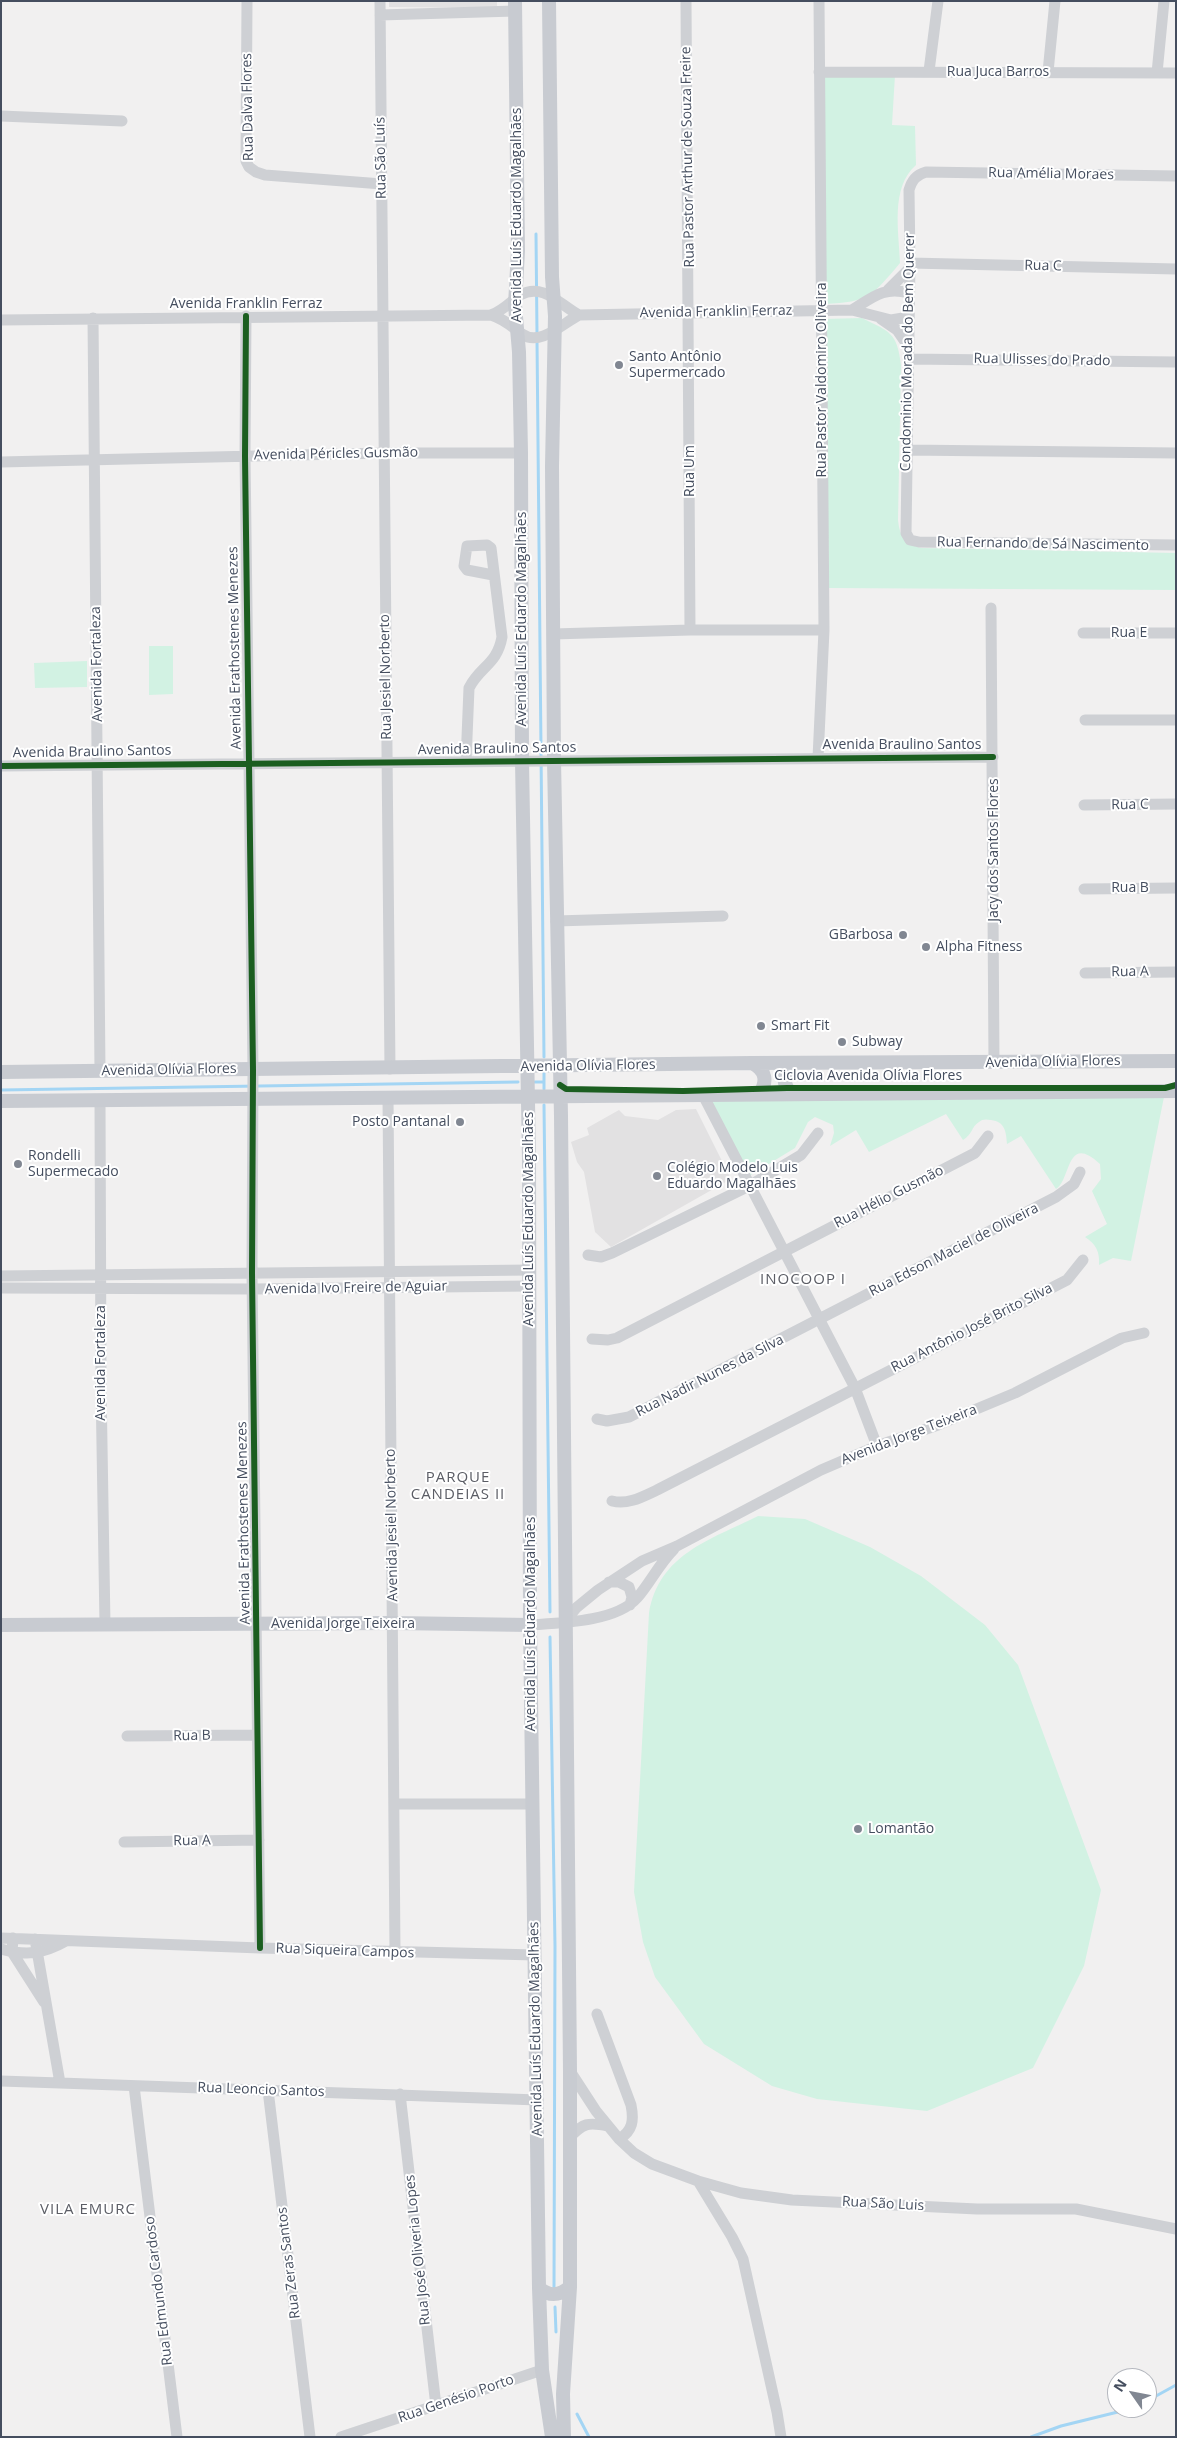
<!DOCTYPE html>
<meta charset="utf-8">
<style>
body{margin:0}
#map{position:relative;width:1177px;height:2438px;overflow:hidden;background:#f1f0f0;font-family:"Open Sans",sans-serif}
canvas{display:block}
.frame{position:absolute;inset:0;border:2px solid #454e5f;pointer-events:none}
.north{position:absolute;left:1107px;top:2368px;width:50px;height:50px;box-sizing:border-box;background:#fff;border:1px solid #b5b8bf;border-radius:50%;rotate:303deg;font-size:14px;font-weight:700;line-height:20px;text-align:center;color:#454e5f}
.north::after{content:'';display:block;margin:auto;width:18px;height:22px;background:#818792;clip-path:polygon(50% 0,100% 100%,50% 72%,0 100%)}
</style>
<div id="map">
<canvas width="1177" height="2438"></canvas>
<div class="frame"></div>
<div class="north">N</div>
</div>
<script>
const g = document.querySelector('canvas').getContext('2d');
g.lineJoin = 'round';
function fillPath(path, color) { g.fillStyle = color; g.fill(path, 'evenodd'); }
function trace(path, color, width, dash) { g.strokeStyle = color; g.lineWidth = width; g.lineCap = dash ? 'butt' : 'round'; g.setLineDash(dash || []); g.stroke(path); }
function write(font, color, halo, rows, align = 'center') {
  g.font = font + ' "Open Sans",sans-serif'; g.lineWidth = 4; g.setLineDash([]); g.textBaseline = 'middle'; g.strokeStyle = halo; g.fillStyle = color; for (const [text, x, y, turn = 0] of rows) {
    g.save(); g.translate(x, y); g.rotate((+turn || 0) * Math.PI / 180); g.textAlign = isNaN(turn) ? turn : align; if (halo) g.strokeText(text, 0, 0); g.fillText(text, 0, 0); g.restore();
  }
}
fillPath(new Path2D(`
 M389,1h108v7l-108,-1z
 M696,1109l35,70 -120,68 -16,-15 -11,-60 -7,-10 -6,-20 18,-7 -2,-7 32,-18 6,6 33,4 18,-10z`), '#e2e1e2');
fillPath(new Path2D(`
 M895,75l-3,50 23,1 1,39c-26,23 -17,66 -16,98 -28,33 -31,39 -75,41l-4,-227z
 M862,318c28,14 35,14 39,47l-3,155c2,17 6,23 23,28l255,5v37l-347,-2 -5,-269z
 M149,646h24v48l-24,1z
 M87,661v26l-52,1 -1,-25z
 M1164,1097l-33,164 -18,-3 -14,7c1,-13 -3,-21 -14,-28l22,-13 -15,-33 9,-12 -1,-15c-34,-32 -29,16 -44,25l-35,-53 -14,8c-1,-13 -2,-22 -16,-24 -5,-1 -9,-1 -12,2 -8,5 -6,12 -16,18l-17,-26 -77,38 -13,-22 -26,16 4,-13 -1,-8 -18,-8 -7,5 -13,26 -46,28 -38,-70 2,-5z
 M758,1516l47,3 65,28 51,29 64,49 33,40 83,225 -17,76 -51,102 -106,43 -110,-12 -45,-13 -68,-42 -49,-67 -12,-35 -9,-50 15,-279c10,-59 61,-73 109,-97z`), '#d2f2e3');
trace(new Path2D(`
 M536,234l1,100
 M537,340l7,717
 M535,1082h9
 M544,1089v-16
 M1,1090l517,-8
 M544,1105l6,507
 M550,1637l5,309 -1,342
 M555,2307l1,25
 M1147,2401l29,-16
 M577,2414l12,23
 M1031,2437l30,-11 73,-18`), '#a3d5f4', 3);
trace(new Path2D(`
 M247,1l-1,160 3,6 7,5 9,3 117,9
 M380,1l10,1068
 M686,1l4,629
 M380,15l135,-4
 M929,71l9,-70
 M819,72l357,1
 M1048,72l7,-71
 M1157,73l7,-72
 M1,116l121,5
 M1176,176l-250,-4c-10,3 -14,8 -17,18l1,73 -4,270 4,7 9,2 257,3
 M910,263l266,6
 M888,290l22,-22
 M852,310c21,-13 32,-24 57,-17
 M491,315c13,-5 19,-13 29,-20 23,-13 40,10 59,20
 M246,316l-1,140 8,614 -1,203 8,675
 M93,318l7,753
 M881,319l16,11 11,16
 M1,320l490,-5c13,4 20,11 31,19 18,13 41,-11 57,-19l273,-5 39,10 18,-3
 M908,359l268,3
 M907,450l269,3
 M1,462l382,-9h138
 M991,608l3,455
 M1083,633h93
 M553,634l137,-4h134
 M1085,720h91
 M818,758l6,-128 -5,-629
 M466,762l3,-74c11,-22 28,-23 33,-51l-11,-89 -4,-3 -20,1 -3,20 3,4 26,5
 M1,766l992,-9
 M1084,805l92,-1
 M1084,889l92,-1
 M556,921l167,-5
 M1085,973l91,-1
 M703,1095l152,293 22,58
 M388,1097l7,855
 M100,1101l1,284 4,240
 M588,1255l13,2 11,-4 137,-67 52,-31 17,-22
 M1,1276l529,-6
 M1,1288l252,1 277,-3
 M592,1339l16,1 9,-2 358,-185 13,-17
 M597,1419l10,2 22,-4 427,-220 18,-13 6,-12
 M612,1501c16,4 30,-4 45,-11l410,-210 16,-20
 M609,1582h10l10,5 3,10 -2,8
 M564,1623l12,-15 22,-18 44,-29 35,-15 144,-76 56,-24 61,-21 77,-32 107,-55 22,-5
 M530,1625c30,-2 86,-3 107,-27 13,-15 22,-34 37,-49
 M127,1736l130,-1
 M395,1804h137
 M124,1842l135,-2
 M1,1938l259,10 275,7
 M13,1938l-1,14 32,50
 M35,1939l25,144 478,17
 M1,1949c25,7 42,5 65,-8
 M597,2014l34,91c3,15 2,26 -12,34
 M570,2071l26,40 23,28 15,14 18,11 46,17 43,12 51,7 185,9h99l100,20
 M1,2081l59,2
 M134,2086l43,351
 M268,2090l42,347
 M400,2094l36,312
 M569,2138c14,-15 19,-16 39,-12
 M698,2181l34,56 11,22 34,153 4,25
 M341,2437l201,-67`), '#ced0d4', 11);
trace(new Path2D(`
 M515,1l3,250 -3,54 4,47 2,101 1,308 7,398 1,466 9,663 3,82 10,67
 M549,1l3,276 3,39 -3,150 2,294 7,356 9,955v216l-7,107 1,43
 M752,1063c14,7 16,19 7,31
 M1,1072l751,-9 424,-2
 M791,1094c-10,-13 -8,-20 3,-31
 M1,1101l1175,-10
 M1,1625l392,-2 137,2
 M539,2288c11,9 20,8 31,-1`), '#c8cbd1', 14);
trace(new Path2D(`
 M246,316l-1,140 8,614 -1,203 8,675
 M1,766l992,-9
 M560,1085l6,4 117,2 104,-3h378l11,-3`), '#1b5e20', 6);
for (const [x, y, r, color] of [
 [619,365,5,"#818792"],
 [903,935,5,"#818792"],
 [926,947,5,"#818792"],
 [761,1026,5,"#818792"],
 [842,1042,5,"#818792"],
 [460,1122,5,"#818792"],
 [18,1164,5,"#818792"],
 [657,1176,5,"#818792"],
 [858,1829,5,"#818792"]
]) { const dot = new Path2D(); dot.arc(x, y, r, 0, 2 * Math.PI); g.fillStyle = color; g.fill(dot); trace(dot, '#fff', 2); }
write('14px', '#454e5f', '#fff', [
 ["Rua Juca Barros",998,72],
 ["Rua Dalva Flores",248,107,-91],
 ["Rua Pastor Arthur de Souza Freire",688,157,-91],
 ["Rua São Luís",381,158,-91],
 ["Rua Amélia Moraes",1051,174,1],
 ["Avenida Luís Eduardo Magalhães",517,215,-90],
 ["Rua C",1043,266,1],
 ["Avenida Franklin Ferraz",246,304],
 ["Avenida Franklin Ferraz",716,312,-1],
 ["Condominio Morada do Bem Querer",908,352,-89],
 ["Rua Ulisses do Prado",1042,360,1],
 ["Rua Pastor Valdomiro Oliveira",822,380,-90],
 ["Avenida Péricles Gusmão",336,454,-1],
 ["Rua Um",690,471,-90],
 ["Rua Fernando de Sá Nascimento",1043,544,1],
 ["Avenida Luís Eduardo Magalhães",522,619,-90],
 ["Rua E",1129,633],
 ["Avenida Erathostenes Menezes",235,648,-91],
 ["Avenida Fortaleza",97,664,-91],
 ["Rua Jesiel Norberto",386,677,-91],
 ["Avenida Braulino Santos",902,745],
 ["Avenida Braulino Santos",497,749,-1],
 ["Avenida Braulino Santos",92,752,-1],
 ["Rua C",1130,805,-1],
 ["Jacy dos Santos Flores",994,850,-90],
 ["Rua B",1130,888],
 ["Rua A",1130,972,-1],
 ["Avenida Olívia Flores",1053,1062,-1],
 ["Avenida Olívia Flores",588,1066,-1],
 ["Avenida Olívia Flores",169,1070,-1],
 ["Ciclovia Avenida Olívia Flores",868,1076],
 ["Rua Hélio Gusmão",889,1197,-27],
 ["Avenida Luís Eduardo Magalhães",529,1219,-90],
 ["Rua Edson Maciel de Oliveira",954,1250,-27],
 ["Avenida Ivo Freire de Aguiar",356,1288,-1],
 ["Rua Antônio José Brito Silva",972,1328,-27],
 ["Avenida Fortaleza",101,1363,-90],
 ["Rua Nadir Nunes da Silva",710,1376,-27],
 ["Avenida Jorge Teixeira",909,1435,-21],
 ["Avenida Erathostenes Menezes",244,1523,-91],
 ["Avenida Jesiel Norberto",392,1525,-91],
 ["Avenida Jorge Teixeira",343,1624],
 ["Avenida Luís Eduardo Magalhães",531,1624,-90],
 ["Rua B",192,1736,-1],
 ["Rua A",192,1841,-1],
 ["Rua Siqueira Campos",345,1951,2],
 ["Avenida Luís Eduardo Magalhães",536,2029,-91],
 ["Rua Leoncio Santos",261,2090,2],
 ["Rua São Luis",883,2204,3],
 ["Rua José Oliveria Lopes",418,2250,-96],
 ["Rua Zeras Santos",289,2263,-97],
 ["Rua Edmundo Cardoso",159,2291,-97],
 ["Rua Genésio Porto",456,2399,-19]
]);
write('14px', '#454e5f', '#fff', [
 ["Santo Antônio",629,357],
 ["Supermercado",629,373],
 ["GBarbosa",893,935,"right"],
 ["Alpha Fitness",936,947],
 ["Smart Fit",771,1026],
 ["Subway",852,1042],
 ["Posto Pantanal",450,1122,"right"],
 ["Rondelli",28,1156],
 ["Supermecado",28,1172],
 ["Colégio Modelo Luis",667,1168],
 ["Eduardo Magalhães",667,1184],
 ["Lomantão",868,1829]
], 'left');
g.letterSpacing = '1px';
write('15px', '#5b5d65', '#fff', [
 ["INOCOOP I",803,1280],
 ["PARQUE",458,1478],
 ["CANDEIAS II",458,1495],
 ["VILA EMURC",88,2210]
]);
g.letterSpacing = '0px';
</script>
